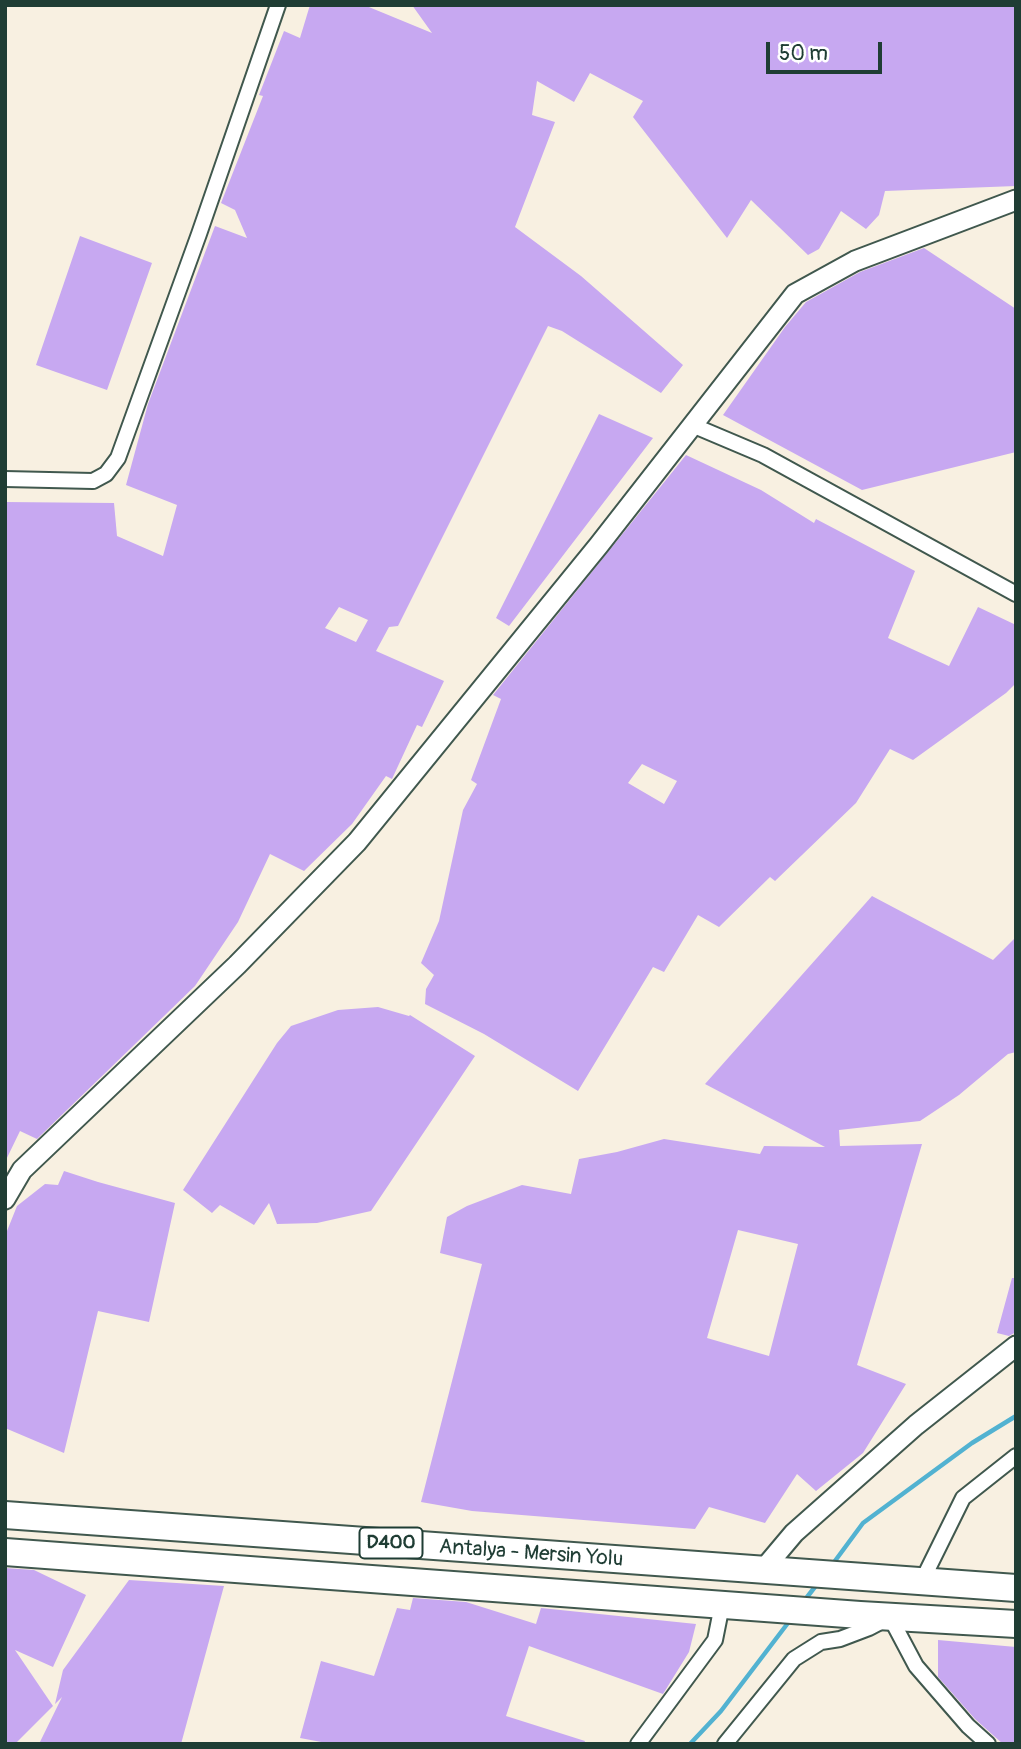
<!DOCTYPE html>
<style>
body{margin:0}
#map{position:relative;width:1021px;height:1749px;overflow:hidden;background:#f8f0e1;font-family:Pangolin,sans-serif}
canvas{display:block}
.frame{position:absolute;inset:0;border:7px solid #1f3d34;pointer-events:none}
.scale{position:absolute;left:766px;top:42px;width:116px;height:32px;box-sizing:border-box;border:4px solid #1f3d34;border-top:0;padding-left:9px;font-size:21px;line-height:24px;white-space:nowrap;color:#1f3d34;-webkit-text-stroke:5px #fff;paint-order:stroke}
</style>
<div id="map">
<canvas width="1021" height="1749"></canvas>
<div class="frame"></div>
<div class="scale">50 m</div>
</div>
<script>
const g = document.querySelector('canvas').getContext('2d');
g.lineJoin = 'round';
function trace(path, color, width, dash) { g.strokeStyle = color; g.lineWidth = width; g.lineCap = dash ? 'butt' : 'round'; g.setLineDash(dash || []); g.stroke(path); }
function fillPath(path, color) { g.fillStyle = color; g.fill(path, 'evenodd'); }
function write(font, color, halo, rows, align = 'center') {
  g.font = font + ' Pangolin,sans-serif'; g.lineWidth = 5; g.setLineDash([]); g.textBaseline = 'middle'; g.strokeStyle = halo; g.fillStyle = color; for (const [text, x, y, turn = 0] of rows) {
    g.save(); g.translate(x, y); g.rotate((+turn || 0) * Math.PI / 180); g.textAlign = isNaN(turn) ? turn : align; if (halo) g.strokeText(text, 0, 0); g.fillText(text, 0, 0); g.restore();
  }
}
trace(new Path2D(`
 M832,1565l31,-42 109,-80 44,-27
 M804,1601l14,-18
 M690,1744l31,-33 70,-92`), '#52b2d1', 4.5);
fillPath(new Path2D(`
 M310,5h54l68,28 -20,-28h604v181l-131,5 -6,24 -13,14 -25,-18 -22,38 -11,6 -57,-55 -24,38 -94,-121 10,-16 -53,-28 -16,29 -37,-21 -5,34 23,7 -40,105 66,49 102,89 -22,28 -99,-62 -14,-5 -150,300 -9,1 -13,24 68,30 -22,46 -5,-2 -25,54 -6,-3 -34,48 -48,47 -34,-17 -32,68 -43,64 -158,153 -17,-8 -15,31v-660l109,1 3,33 46,20 14,-51 -51,-20 22,-81 67,-178 32,12 -12,-28 -14,-7 42,-107 -4,-1 25,-64 16,7zM339,607l29,13 -12,22 -31,-14z
 M80,236l72,27 -45,127 -71,-25z
 M924,248l92,61v143l-154,38 -139,-75 62,-88 21,-25 54,-30z
 M599,414l54,24 -144,188 -13,-8z
 M686,455l75,35 53,33 2,-4 99,52 -27,67 61,28 29,-59 38,18v58l-10,10 -93,67 -23,-11 -34,54 -81,78 -5,-4 -51,50 -21,-12 -34,57 -11,-5 -75,124 -94,-57 -59,-30 1,-15 8,-14 -13,-12 18,-42 24,-111 14,-26 -6,-4 30,-81 -8,-4zM642,764l35,17 -13,23 -36,-21z
 M872,896l121,64 23,-23v115l-8,2 -49,41 -39,26 -81,9 1,16 82,-2 -65,221 49,19 -43,69 -47,38 -19,-17 -32,49 -56,-16 -14,22 -223,-18 -51,-9 61,-238 -42,-11 7,-36 20,-11 55,-21 49,9 8,-35 38,-7 47,-13 96,15 4,-8 61,1 -120,-63zM738,1230l60,14 -29,112 -62,-18z
 M378,1007l31,9 1,-1 65,41 -104,155 -54,12 -40,1 -8,-21 -15,22 -34,-20 -8,8 -29,-23 94,-147 14,-17 47,-16z
 M64,1171l34,11 77,21 -26,119 -51,-11 -34,142 -59,-25v-192l12,-30 28,-22 13,1z
 M1012,1278h4v54l-7,4 -12,-3z
 M5,1568l29,2 52,25 -33,72 -38,-17 38,56 -38,38h-10z
 M129,1580l95,6 -43,158h-142l23,-47 -7,7 8,-34z
 M413,1598l53,4 70,22 5,-16 155,16 -7,28 -26,42 -134,-48 -23,70 79,25 -1,3h-252l-32,-6 21,-77 53,15 23,-68 13,2z
 M938,1640l78,7v97h-13l-28,-25 -37,-42z`), '#c7a8f1');
const street = new Path2D(`
 M692,425l71,30 253,139
 M5,479l88,2 13,-7 12,-16 81,-224 79,-229
 M922,1581l41,-83 53,-42
 M638,1744l77,-104 7,-35
 M725,1744l69,-85 27,-17 19,-3 29,-11 21,-11 26,49 52,60 20,18`);
const secondary = new Path2D(`
 M5,1199l17,-29 215,-205 120,-123 242,-297 196,-251 60,-33 161,-61
 M762,1571l32,-38 122,-108 100,-79`);
const highway = new Path2D(`
 M5,1515l1011,73
 M5,1552l855,63 156,9`);
trace(street, '#40584e', 18);
trace(secondary, '#40584e', 23);
trace(highway, '#40584e', 30);
trace(street, '#fff', 14);
trace(secondary, '#fff', 19);
trace(highway, '#fff', 26);
for (const [x, y, w] of [
 [391,1543,63]
]) { const box = new Path2D(); box.roundRect(x - w / 2, y - 15.5, w, 31, 5); g.fillStyle = '#fff'; g.fill(box); trace(box, '#1f3d34', 2); }
write('bold 19px', '#1f3d34', null, [
 ["D400",391,1543]
]);
write('21px', '#1f3d34', '#fff', [
 ["Antalya - Mersin Yolu",531,1554,4]
]);
</script>
